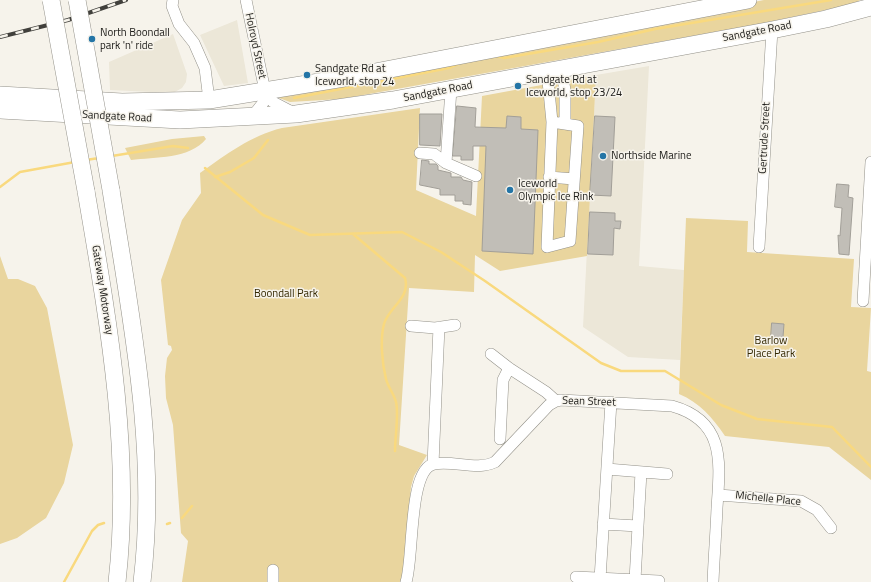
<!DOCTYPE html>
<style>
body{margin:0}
canvas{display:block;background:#f6f3eb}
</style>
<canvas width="871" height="582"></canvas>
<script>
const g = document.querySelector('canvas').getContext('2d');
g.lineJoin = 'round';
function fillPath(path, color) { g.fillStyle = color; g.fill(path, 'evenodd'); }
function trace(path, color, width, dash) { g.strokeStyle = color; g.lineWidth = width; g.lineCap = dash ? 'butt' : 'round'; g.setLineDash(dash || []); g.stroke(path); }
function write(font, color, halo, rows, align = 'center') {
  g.font = font + ' "Titillium Web",sans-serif'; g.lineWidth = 3; g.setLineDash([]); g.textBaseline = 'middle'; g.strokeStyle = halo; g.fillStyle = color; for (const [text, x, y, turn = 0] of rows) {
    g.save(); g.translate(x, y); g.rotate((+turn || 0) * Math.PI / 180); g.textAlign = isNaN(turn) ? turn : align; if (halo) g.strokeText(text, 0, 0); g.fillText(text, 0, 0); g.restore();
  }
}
fillPath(new Path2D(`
 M237,20l11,63 -24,3 -24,-51z
 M173,34l14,40 -1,8 -4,6 -9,5 -63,-3 -1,-28z
 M649,66l-10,200 45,4 -4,90 -52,-3 -45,-30 13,-252z`), '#ece7d8');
fillPath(new Path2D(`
 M764,0h96l-6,4 -95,20 -418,75 -51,3 -11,-4 2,-3z
 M596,75l-9,181 -87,15 -25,-16 -1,37 -65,-4 -10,157 28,10 -13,21 -3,11 -6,78 -4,17h-219l6,-41 -7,-8 -8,-108 -7,-27 -1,-22 2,-18 5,-8 -1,-4 -3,-1 -7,-65 21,-60 19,-27 -1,-20c27,-19 50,-37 82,-45l138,-20 -4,82 60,26 6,-120z
 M204,136l2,3c-16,20 -51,18 -75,21l-6,-12 47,-9z
 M686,218l62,3 -1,31 107,7 -3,48 20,1 -4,63 4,1v108l-42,-33 -104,-11c-13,-19 -25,-33 -46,-42z
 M0,256l8,23h10l17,7 12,22 26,137 -9,38 -18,35 -29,20 -17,6z`), '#e9d59e');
trace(new Path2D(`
 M497,56l7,2 94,-16 57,-13 176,-29
 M294,98l155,-30 9,-4
 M112,156l61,-10 15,2
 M86,160l13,-2
 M205,168l58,47 47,20 92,-3 39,20 44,29 116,82 20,8h44l56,34 36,14 75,8 39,40
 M215,177l15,-5 24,-14 14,-18
 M0,187l20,-15 55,-10
 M353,234l52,44c6,20 -17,30 -21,46 -4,15 -2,39 2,55 2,8 8,15 10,23 3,12 -1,35 -1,49
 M182,518l10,-12
 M167,524l3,-1
 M64,582l28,-51 6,-6 6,-2`), '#f9d97e', 2.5);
const building = new Path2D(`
 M457,106l19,2 -1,19 31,1 1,-12 14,1v12l17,1 -5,124 -51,-3 4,-105h-13v14h-12v-4h-8z
 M420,114h22l-2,32 -20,-1z
 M595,116l20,1 -4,79 -21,-1z
 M422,160l7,1v3h7l2,2v4l13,3v4h10l2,3 9,2 -1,23 -8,-1v-3h-8v-6h-15v-6l-20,-4z
 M837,184l12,1 -1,12 5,1 -4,57 -10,-1 -1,-19 2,1 2,-28 -7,-1z
 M590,212l25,1v8h6l-1,8 -6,-1 -1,27 -25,-1z
 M772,323l12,1 -1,13h-12z`);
fillPath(building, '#c1beb7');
trace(building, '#a29f98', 1);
const minor = new Path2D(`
 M173,0l-1,6 7,18 15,19 11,25 4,32
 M246,0l19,91 -2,12 -11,14
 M561,68l4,22v33
 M547,71l5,51
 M451,89l-5,74 30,13
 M265,91l8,11 21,11
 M552,122l26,4 -8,115 -23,6z
 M420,153l14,1 12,9
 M549,177l25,2
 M759,247l13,-217
 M863,301l8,-139
 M411,326l24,2 20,-3
 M491,354l18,14 37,24 10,9
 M500,439l3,-59 6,-12
 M433,464l6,-137
 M607,469l60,5
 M718,495l83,6 16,9 14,18
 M603,524l35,2
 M576,577l83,4
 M600,579l11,-177
 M635,580l6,-108
 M273,582v-12
 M406,582c8,-24 2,-113 28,-118 19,-4 43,7 61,-2l54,-57 7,-4 5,-1 111,6c54,15 48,57 45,102 -1,25 -3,49 -4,74`);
const highway = new Path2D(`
 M0,95l122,7 87,-2 135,-22 404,-78
 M0,110l180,10 116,-6 97,-14 379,-70 54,-11 45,-12
 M111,190c20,129 47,260 31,392
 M86,191c22,129 46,260 31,391`);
trace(minor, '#939189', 12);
trace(highway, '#939189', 18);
trace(minor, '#fff', 11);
trace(highway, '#fff', 17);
const rail = new Path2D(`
 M0,37l68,-17 58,-20`);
trace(rail, '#41403c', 4);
trace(rail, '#f6f3eb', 2.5, [8]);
const highwayBridge = new Path2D(`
 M51,0l35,191
 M77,0l34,190`);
trace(highwayBridge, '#939189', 18, []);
trace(highwayBridge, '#fff', 17);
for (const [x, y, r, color] of [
 [92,39,4,"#2475a6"],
 [307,75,4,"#2475a6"],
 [518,86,4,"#2475a6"],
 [603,156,4,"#2475a6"],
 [510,190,4,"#2475a6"]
]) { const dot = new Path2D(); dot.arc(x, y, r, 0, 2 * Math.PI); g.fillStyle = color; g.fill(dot); trace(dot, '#f6f3eb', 1.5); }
write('11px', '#21201d', '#f6f3eb', [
 ["Sandgate Road",757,32,-11],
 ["Holroyd Street",255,46,78],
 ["Sandgate Road",438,92,-11],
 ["Sandgate Road",117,117,3],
 ["Gertrude Street",765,138,-87],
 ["Gateway Motorway",102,290,81],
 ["Sean Street",589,402,2],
 ["Michelle Place",768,499,6]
]);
write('11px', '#21201d', '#f6f3eb', [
 ["North Boondall",100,33],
 ["park 'n' ride",100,46],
 ["Sandgate Rd at",315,69],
 ["Iceworld, stop 24",315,82],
 ["Sandgate Rd at",526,80],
 ["Iceworld, stop 23/24",526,93],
 ["Northside Marine",611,156],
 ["Iceworld",518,184],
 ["Olympic Ice Rink",518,197]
], 'left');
write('11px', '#342800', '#f6f3eb', [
 ["Boondall Park",286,294],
 ["Barlow",771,341],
 ["Place Park",771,354]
]);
</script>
